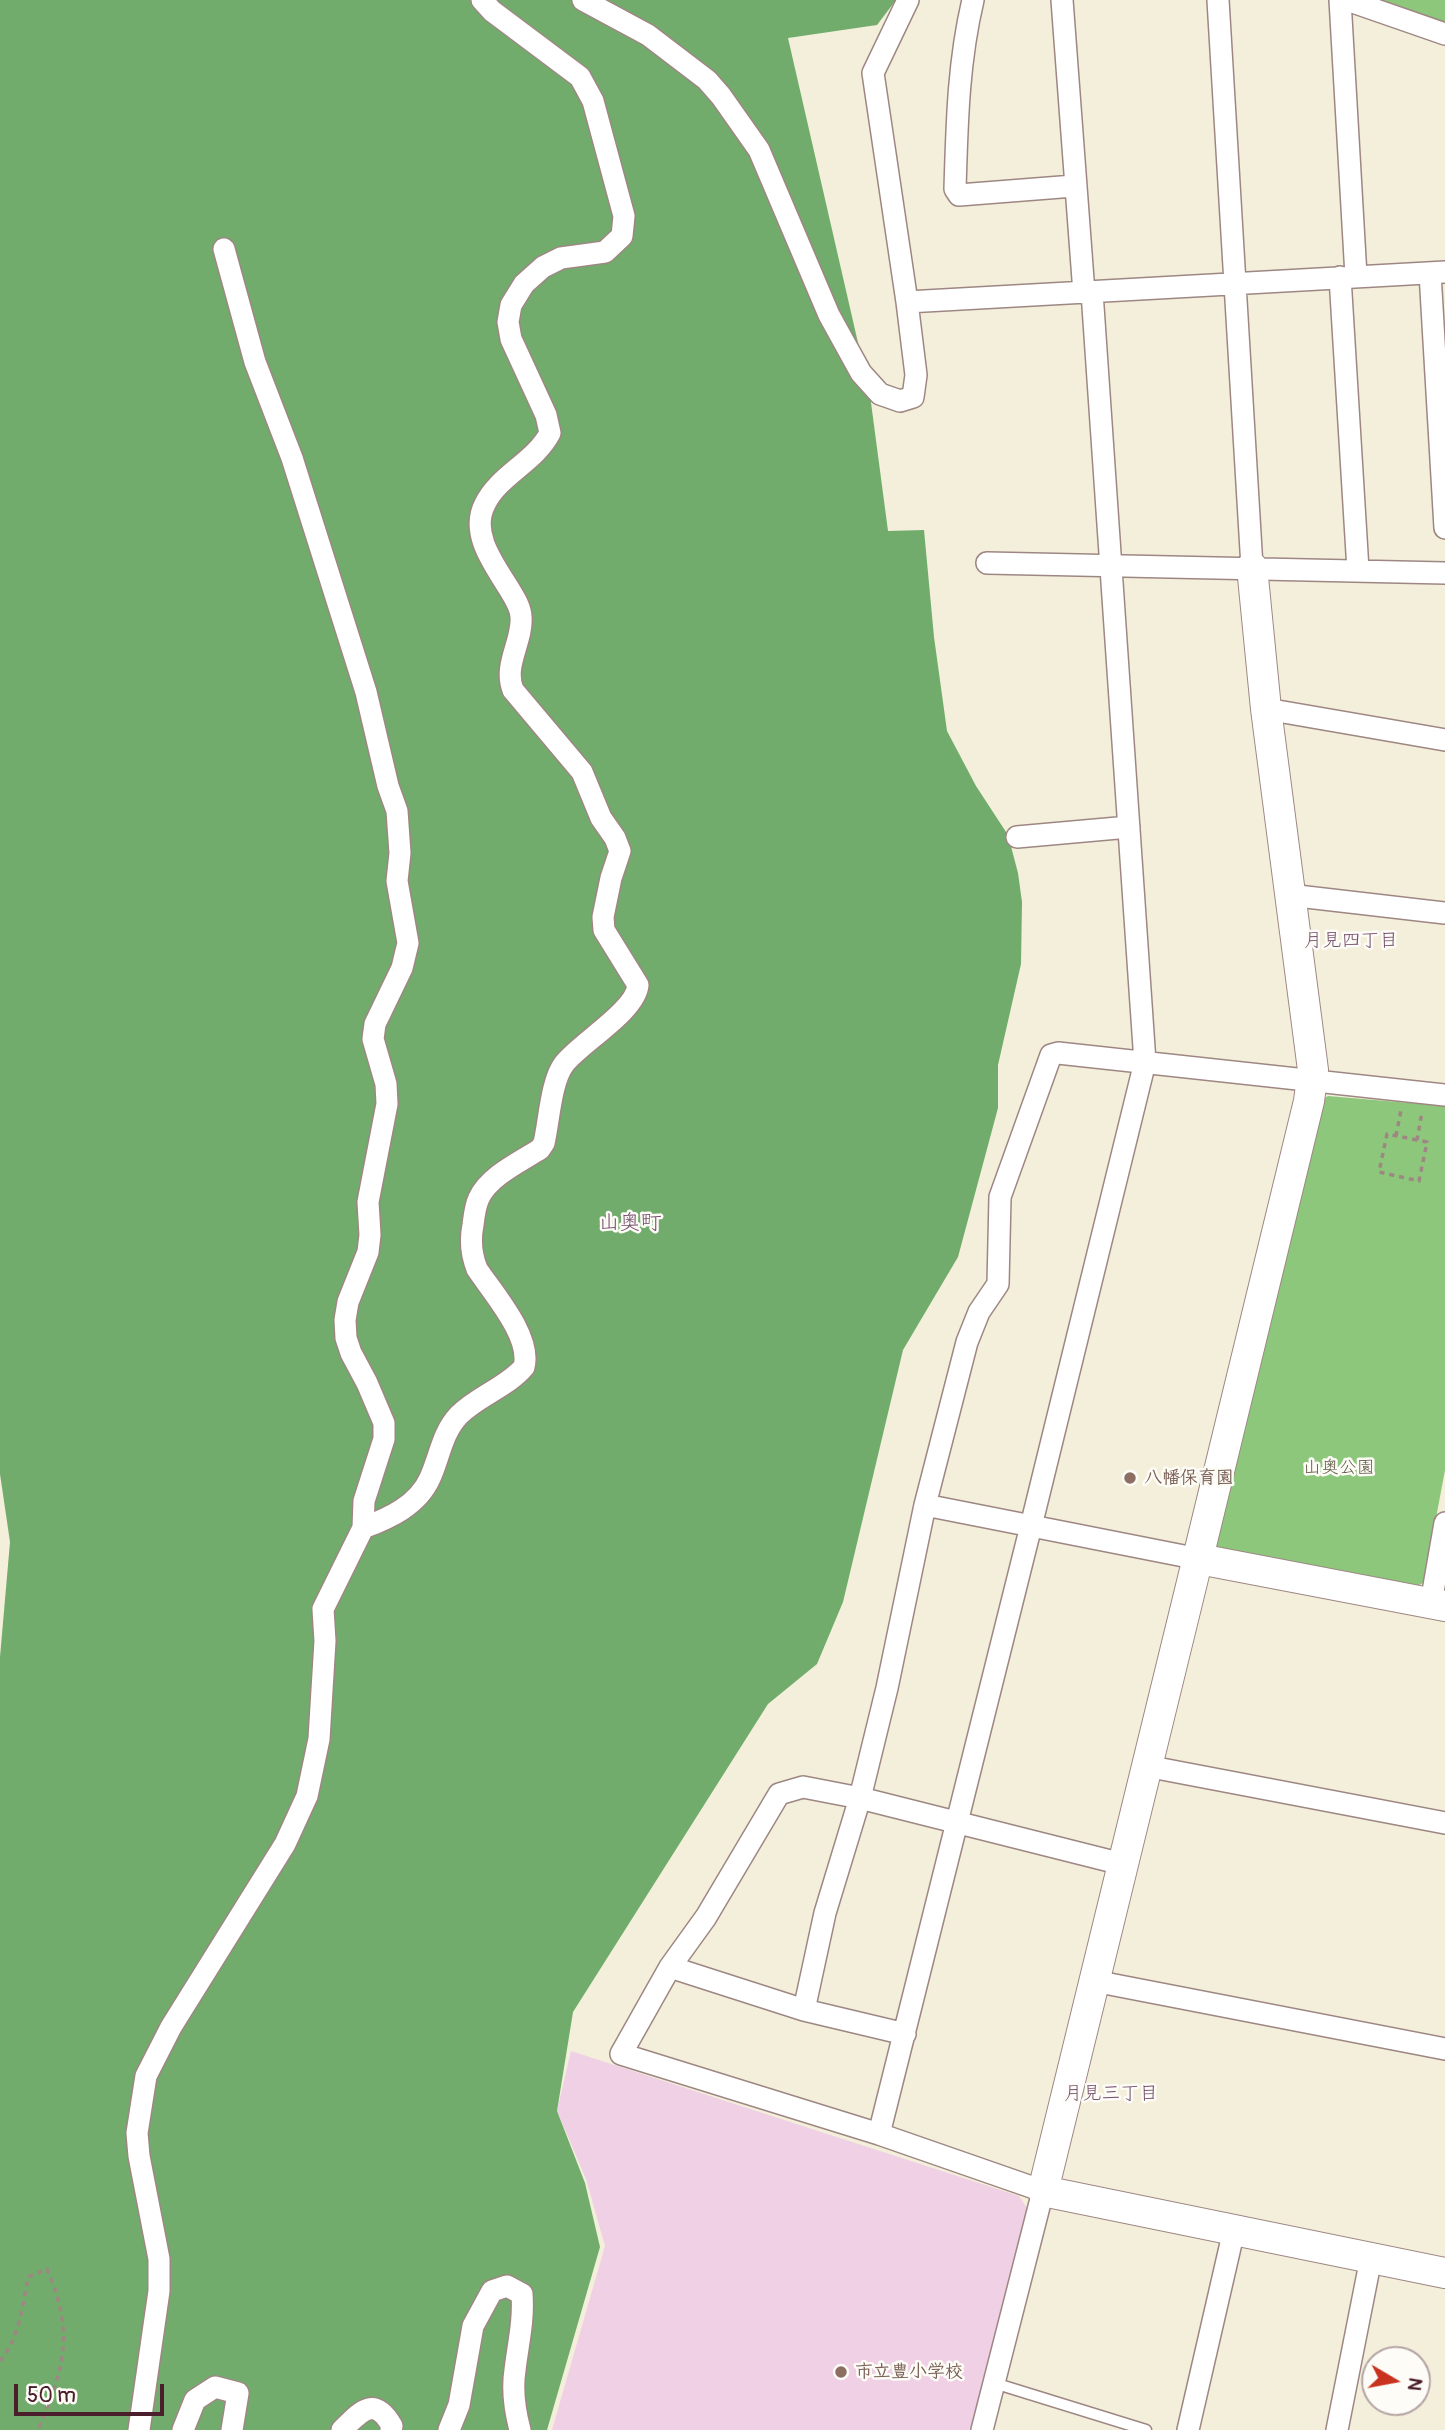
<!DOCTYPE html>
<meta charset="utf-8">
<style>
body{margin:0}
#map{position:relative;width:1445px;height:2430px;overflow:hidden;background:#f3efdb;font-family:Pangolin,sans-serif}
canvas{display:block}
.north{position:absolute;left:1361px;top:2346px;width:70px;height:70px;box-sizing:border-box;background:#fdfcf7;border:2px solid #b5a4a5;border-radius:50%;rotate:100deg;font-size:19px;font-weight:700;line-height:28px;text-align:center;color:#4a1f2b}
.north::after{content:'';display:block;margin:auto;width:24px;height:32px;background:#c8321e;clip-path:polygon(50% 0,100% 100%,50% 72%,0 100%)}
.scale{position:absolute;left:14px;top:2384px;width:150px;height:32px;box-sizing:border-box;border:4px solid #4a1f2b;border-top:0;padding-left:9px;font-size:21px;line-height:24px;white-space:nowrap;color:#4a1f2b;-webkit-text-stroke:5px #fdfcf7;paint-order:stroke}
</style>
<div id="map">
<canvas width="1445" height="2430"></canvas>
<div class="north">N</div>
<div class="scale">50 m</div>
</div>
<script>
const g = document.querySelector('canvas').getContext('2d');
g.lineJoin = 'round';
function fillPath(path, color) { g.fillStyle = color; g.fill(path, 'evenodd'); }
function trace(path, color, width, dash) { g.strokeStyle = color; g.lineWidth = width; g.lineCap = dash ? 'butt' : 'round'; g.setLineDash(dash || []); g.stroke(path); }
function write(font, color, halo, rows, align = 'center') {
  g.font = font + ' Pangolin,"Klee One",sans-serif'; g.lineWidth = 5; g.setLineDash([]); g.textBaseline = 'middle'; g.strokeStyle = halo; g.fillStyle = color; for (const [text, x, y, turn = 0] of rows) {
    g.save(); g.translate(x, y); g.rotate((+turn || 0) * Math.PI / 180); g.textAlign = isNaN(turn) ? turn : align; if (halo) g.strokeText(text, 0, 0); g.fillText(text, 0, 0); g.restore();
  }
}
fillPath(new Path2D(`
 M571,2051l448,145 8,12 -55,222h-420l53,-184 -19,-67 -29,-68z`), '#efd0e5');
fillPath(new Path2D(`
 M1382,0h63v22z
 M1328,1096l117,10v364l-21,112 -10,7 -195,-38 -6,-9 107,-441z`), '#8dc77c');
fillPath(new Path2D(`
 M0,0h896l-19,25 -89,13 82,357 18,136 36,-1 10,107 13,94 29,55 32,49 10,38 4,29 -1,62 -23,101v43l-40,149 -55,93 -60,252 -26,62 -49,40 -195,308 -16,99 28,72 15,64 -53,183h-547v-773l10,-115 -10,-68z`), '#72ac6c');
const lane = new Path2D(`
 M994,2383l152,47`);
const street = new Path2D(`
 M583,0l65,35 59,45 14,16 38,54 70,165 32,58 19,21 20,7 13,-4 3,-22 -9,-73
 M908,0l-35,73 34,229 538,-30
 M973,0c-15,63 -16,125 -18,189l4,6 115,-9
 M1062,0l22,293
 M1218,0l34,567
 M1340,0l16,276
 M1347,0l98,34
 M1430,273l15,255
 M1340,277l18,293
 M987,563l458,10
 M1266,709l179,31
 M1017,837l112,-10
 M1289,895l156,18
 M925,1505l274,54
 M363,1528c27,-10 55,-23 67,-50 10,-22 12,-45 29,-63 19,-19 48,-28 65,-48 8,-30 -31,-74 -47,-98 -6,-15 -7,-29 -4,-44 1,-9 2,-19 6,-27 10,-22 41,-36 61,-49l4,-6c5,-21 7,-62 20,-79 16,-21 72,-53 74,-79l-34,-55 -1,-13 8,-39 9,-27 -5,-13 -14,-20 -19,-46 -69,-82c-10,-25 10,-49 8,-73 0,-9 -6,-18 -10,-25 -15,-25 -42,-58 -26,-88 14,-29 50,-42 65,-71l-4,-18 -35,-76 -3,-17 3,-17 13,-21 19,-17 18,-9 44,-6 17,-16 2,-20 -31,-115 -13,-24 -88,-66 -10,-11
 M1431,1603l14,-80
 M1146,1766l299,57
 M670,1967l134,43 101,24
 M1094,1981l351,68
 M804,2010l21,-97 35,-115 27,-110 38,-183 42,-163 12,-30 19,-28 2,-87 51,-142 7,-2 387,42
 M879,2134l152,-608 114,-464 -53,-770
 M139,2430l20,-139v-32l-20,-103 -2,-23 9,-57 25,-49 114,-183 22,-48 12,-57 6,-98 -2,-32 40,-81 1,-27 20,-62v-16l-17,-40 -16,-30 -5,-15 -1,-18 3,-18 20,-50 2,-17 -2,-33 19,-98 -1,-20 -13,-45 2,-15 27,-56 6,-25 -11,-62 3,-28 -3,-42 -9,-25 -22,-94 -74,-234 -37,-96 -31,-113
 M183,2430l12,-30 20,-13 23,6 -6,37
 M342,2430c19,-19 32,-35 50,-4l-1,4
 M449,2430l10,-25 14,-79 19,-35 15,-5 15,8c2,27 -4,50 -7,76 -3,19 0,41 5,60
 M982,2430l61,-239 -164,-57 -258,-80 49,-87 36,-50 73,-123 24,-7 57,11 262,66
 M1188,2430l46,-200
 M1337,2430l34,-172`);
const secondary = new Path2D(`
 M1252,567l14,142 47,361 -4,31c-87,364 -178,726 -266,1090l402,82
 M1199,1559l246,47`);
trace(lane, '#9e8783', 13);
trace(street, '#9e8783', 24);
trace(secondary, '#9e8783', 32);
trace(new Path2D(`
 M1396,1136l5,-26
 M1417,1140l-30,-6 -8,38 40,9 8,-39 -10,-2 5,-28
 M0,2361c19,-22 23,-56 28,-84l19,-8c28,65 17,99 -9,161`), '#9e8783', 3.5, [5, 5]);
trace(lane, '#fff', 10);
trace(street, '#fff', 21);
trace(secondary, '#fff', 30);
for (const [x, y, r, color] of [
 [1130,1478,7,"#8d6e63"],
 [841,2372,7,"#8d6e63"]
]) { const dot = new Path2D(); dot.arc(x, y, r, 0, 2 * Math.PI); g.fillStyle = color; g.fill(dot); trace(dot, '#fdfcf7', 2.5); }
write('18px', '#615a47', '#fdfcf7', [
 ["山奥公園",1339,1468]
]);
write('bold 18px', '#785e54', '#fdfcf7', [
 ["八幡保育園",1144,1478],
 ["市立豊小学校",855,2372]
], 'left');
write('19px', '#764f6e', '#fdfcf7', [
 ["月見四丁目",1351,941],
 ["月見三丁目",1111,2094]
]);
write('21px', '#764f6e', '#fdfcf7', [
 ["山奥町",630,1224]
]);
</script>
